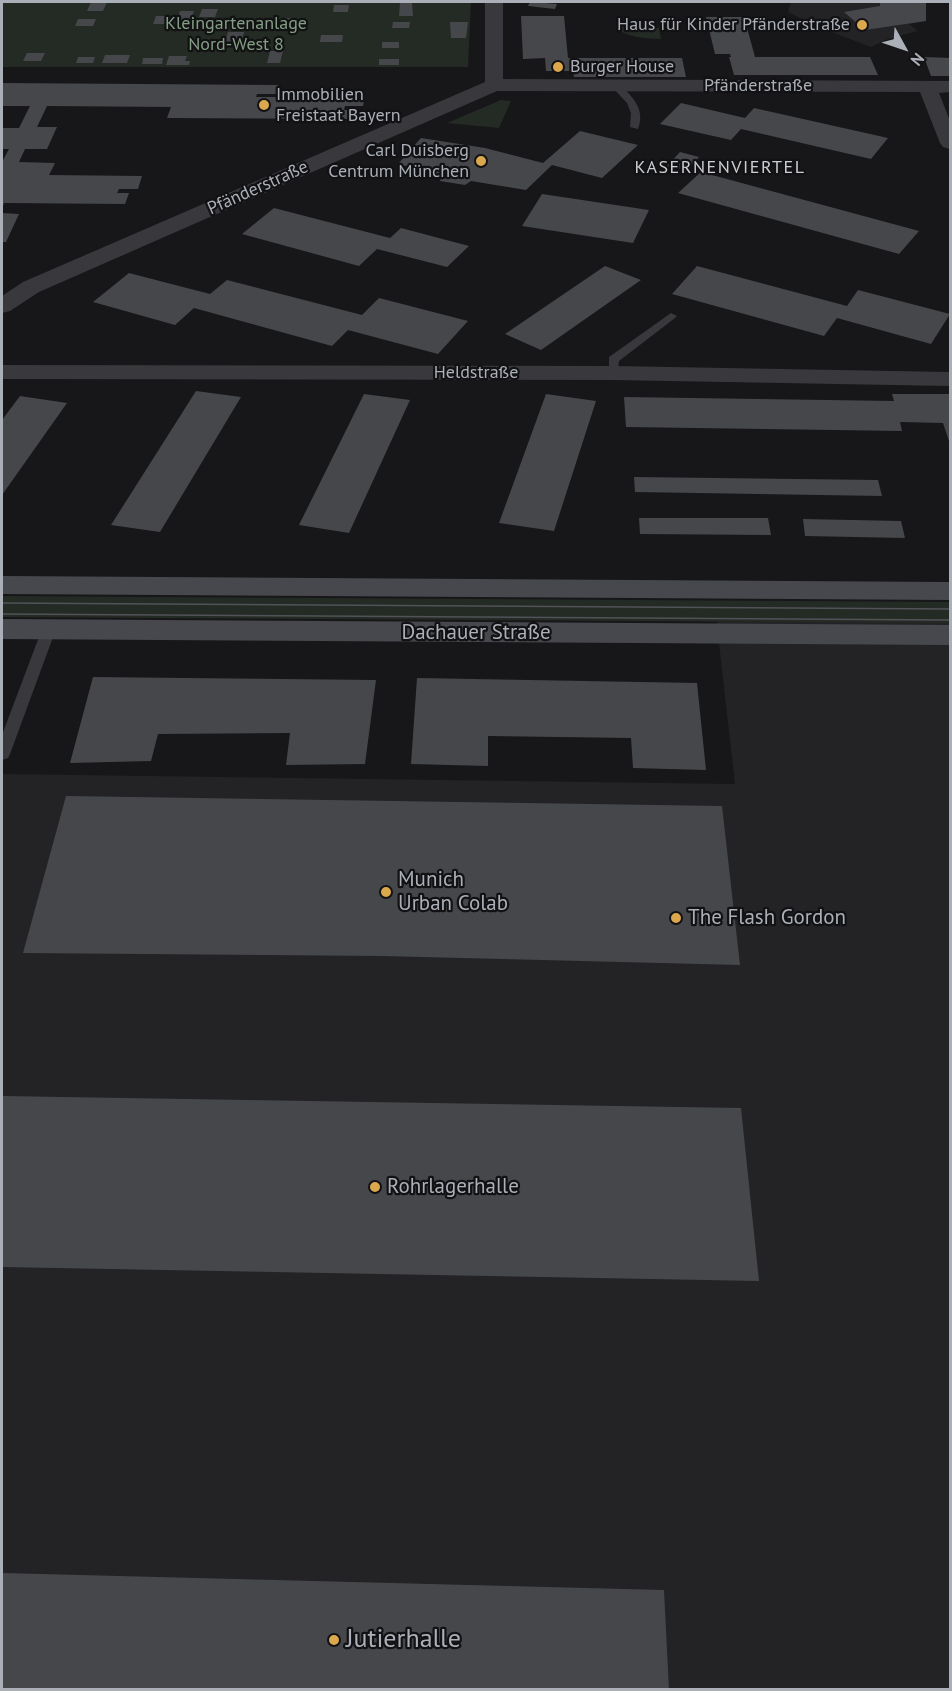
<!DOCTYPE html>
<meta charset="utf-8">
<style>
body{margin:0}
#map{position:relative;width:952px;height:1691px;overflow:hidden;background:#171719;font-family:"PT Sans",sans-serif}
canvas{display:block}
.frame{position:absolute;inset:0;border:3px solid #abafb7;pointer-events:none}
.north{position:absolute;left:874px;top:18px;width:60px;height:60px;-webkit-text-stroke:4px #121214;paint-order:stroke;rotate:130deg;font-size:16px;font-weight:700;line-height:24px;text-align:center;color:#abafb7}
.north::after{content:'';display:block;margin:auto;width:21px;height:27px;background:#abafb7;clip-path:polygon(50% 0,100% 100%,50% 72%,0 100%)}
</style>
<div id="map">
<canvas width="952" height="1691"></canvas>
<div class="frame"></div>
<div class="north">N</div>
</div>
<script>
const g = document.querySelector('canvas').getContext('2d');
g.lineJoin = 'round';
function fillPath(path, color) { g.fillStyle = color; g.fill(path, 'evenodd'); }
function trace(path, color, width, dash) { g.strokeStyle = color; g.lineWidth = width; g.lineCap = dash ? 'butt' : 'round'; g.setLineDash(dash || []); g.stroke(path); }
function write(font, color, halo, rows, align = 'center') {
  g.font = font + ' "PT Sans",sans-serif'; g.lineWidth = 4.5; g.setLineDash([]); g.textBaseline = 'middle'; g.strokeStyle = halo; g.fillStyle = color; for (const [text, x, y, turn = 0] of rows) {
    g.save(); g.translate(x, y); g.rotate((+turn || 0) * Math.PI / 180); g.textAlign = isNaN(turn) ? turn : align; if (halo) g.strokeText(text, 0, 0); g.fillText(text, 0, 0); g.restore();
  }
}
fillPath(new Path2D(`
 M791,2h135v19l-17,3 9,7 -30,8 -17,8 -53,-20 -30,-15z
 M715,608l235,2v1079l-948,1v-916l733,10z`), '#232326');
fillPath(new Path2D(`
 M2,2h469l-3,65h-466z
 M641,23l18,5 2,11c-16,-1 -33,-1 -46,-11z
 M501,100l10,1 -12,27 -52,-5z
 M2,596l948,6v21l-948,-6z`), '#242a24');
fillPath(new Path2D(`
 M91,2h16l-4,9h-16z
 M400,2h12l1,14h-14z
 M530,2h3l24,2 -2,5 -27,-3z
 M880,2h46v19l-61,9 -21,-18 36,-6z
 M334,5h15l-1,7h-15z
 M202,9h16l-3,8h-16z
 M180,11h14l-4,10h-13z
 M156,16h13l-2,8h-14z
 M521,16h43l4,42h114l4,19h-112l-1,-6h-27l-1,-13 -22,1z
 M706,17h38l11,40h115l8,18h-144l-5,-18h2l-1,-3h-15z
 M275,18h16l-1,7h-16z
 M78,19h18l-3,7h-18z
 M393,22h17l-1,6h-17z
 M450,22h18l-2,16h-15z
 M228,32h16l-2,8 -17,2z
 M321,35h22l-1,7h-22z
 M382,42h17v6h-17z
 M270,51h13l-3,12h-13z
 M27,53h18l-4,8h-18z
 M105,55h25l-3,8h-25z
 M169,56h18l-2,5h5l-1,4h-23z
 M78,57h17l-2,6h-17z
 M924,57l26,1v18h-19z
 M143,58h20l-1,6h-20z
 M379,59h20v6h-20z
 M2,83l276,2 -2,9h-19l-1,3h109l-2,9h-18l-1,4h8l-2,9 -183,-1 4,-11 -124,-1 -10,21h20l-10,22h-22l-6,13 36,1 -6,12 93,1 -4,13h-19l-2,4h12l-4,11 -121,-1 -2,6v-47l7,-13h-7v-21h17l11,-22h-28z
 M681,103l64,15 9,-10 134,30 -17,21 -130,-30 -10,11 -71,-16z
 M580,131l58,14 -36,33 -50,-13 -26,25 -55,-9 -6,4 -25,-4 2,-5 -44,-12 23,-26 64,10 58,15z
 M680,152l19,5 -12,13 -20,-4z
 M701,172l218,59 -20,23 -221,-61z
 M542,194l107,16 -16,33 -111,-17z
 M274,208l116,30 11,-10 68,18 -22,21 -70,-18 -18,17 -117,-32z
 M2,213l17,1 -13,28h-4z
 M605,266l36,14 -100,70 -36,-16z
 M697,266l150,40 11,-16 92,24 -19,30 -94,-26 -13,18 -152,-42z
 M129,273l81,21 17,-14 135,35 17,-17 89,23 -30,33 -90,-24 -16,16 -138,-38 -19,17 -82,-23z
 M196,391l45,6 -81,135 -49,-7z
 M364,394l46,6 -61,133 -50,-8z
 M546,394l50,7 -42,130 -55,-8z
 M892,394h58v50l-7,-21 -43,-1 2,9 -276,-4 -2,-30 270,4z
 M20,396l47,7 -65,92v-75z
 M634,477l244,3 4,16 -247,-4z
 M639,518h129l3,17 -131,-1z
 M803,519l98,2 4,17 -100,-2z
 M93,677l283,3 -11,84 -79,1 4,-32 -132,1 -7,27 -81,2z
 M417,678l280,5 9,87 -73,-2 -2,-30 -143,-2v30l-77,-2z
 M66,796l656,10 18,159 -357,-9 -360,-3z
 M2,1096l739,12 18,173 -757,-14z
 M2,1573l662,17 5,100h-667z`), '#46474b');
fillPath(new Path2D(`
 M612,83h6c14,13 28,26 20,46l-8,-2 1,-14 -4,-10 -15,-16z
 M671,313l6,3 -2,2 -56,43 -2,15h-8v-19z
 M49,624l7,5 -46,125 -2,4 -6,2v-25l40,-106z`), '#39393d');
fillPath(new Path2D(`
 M485,2h18v77l447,2v11l-11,1 11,28v28l-7,-2 -3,-4 -20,-51 -423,-1 -458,201 -29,19 -8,2v-17l21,-14 462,-200z
 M2,365l611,1 337,6v14l-337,-6 -611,-1z`), '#39393d');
fillPath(new Path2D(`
 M2,576l948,6v18l-948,-6z
 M2,619l948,6v20l-948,-6z`), '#47484d');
trace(new Path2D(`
 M2,603l948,6
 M2,614l948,6`), '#525358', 1.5);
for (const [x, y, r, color] of [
 [862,25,6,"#dba84d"],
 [558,67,6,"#dba84d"],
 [264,105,6,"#dba84d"],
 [481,161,6,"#dba84d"],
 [386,892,6,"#dba84d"],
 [676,918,6,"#dba84d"],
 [375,1187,6,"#dba84d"],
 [334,1640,6,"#dba84d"]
]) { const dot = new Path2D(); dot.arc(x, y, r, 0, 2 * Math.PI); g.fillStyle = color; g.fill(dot); trace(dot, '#121214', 2); }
write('18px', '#849f85', '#121214', [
 ["Kleingartenanlage",236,24],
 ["Nord-West 8",236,45]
]);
write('18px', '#abafb7', '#121214', [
 ["Haus für Kinder Pfänderstraße",850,25],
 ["Burger House",570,67,"left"],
 ["Immobilien",276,95,"left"],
 ["Freistaat Bayern",276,116,"left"],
 ["Carl Duisberg",469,151],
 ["Centrum München",469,172]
], 'right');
write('18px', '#abafb7', '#121214', [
 ["Pfänderstraße",758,86],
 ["Pfänderstraße",258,188,-24],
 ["Heldstraße",476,373]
]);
g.letterSpacing = '1.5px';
write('18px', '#cbced3', '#121214', [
 ["KASERNENVIERTEL",720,168]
]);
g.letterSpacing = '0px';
write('21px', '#abafb7', '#121214', [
 ["Dachauer Straße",476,633]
]);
write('21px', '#abafb7', '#121214', [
 ["Munich",398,880],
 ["Urban Colab",398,904],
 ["The Flash Gordon",688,918],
 ["Rohrlagerhalle",387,1187]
], 'left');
write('26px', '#abafb7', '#121214', [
 ["Jutierhalle",346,1640]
], 'left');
</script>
